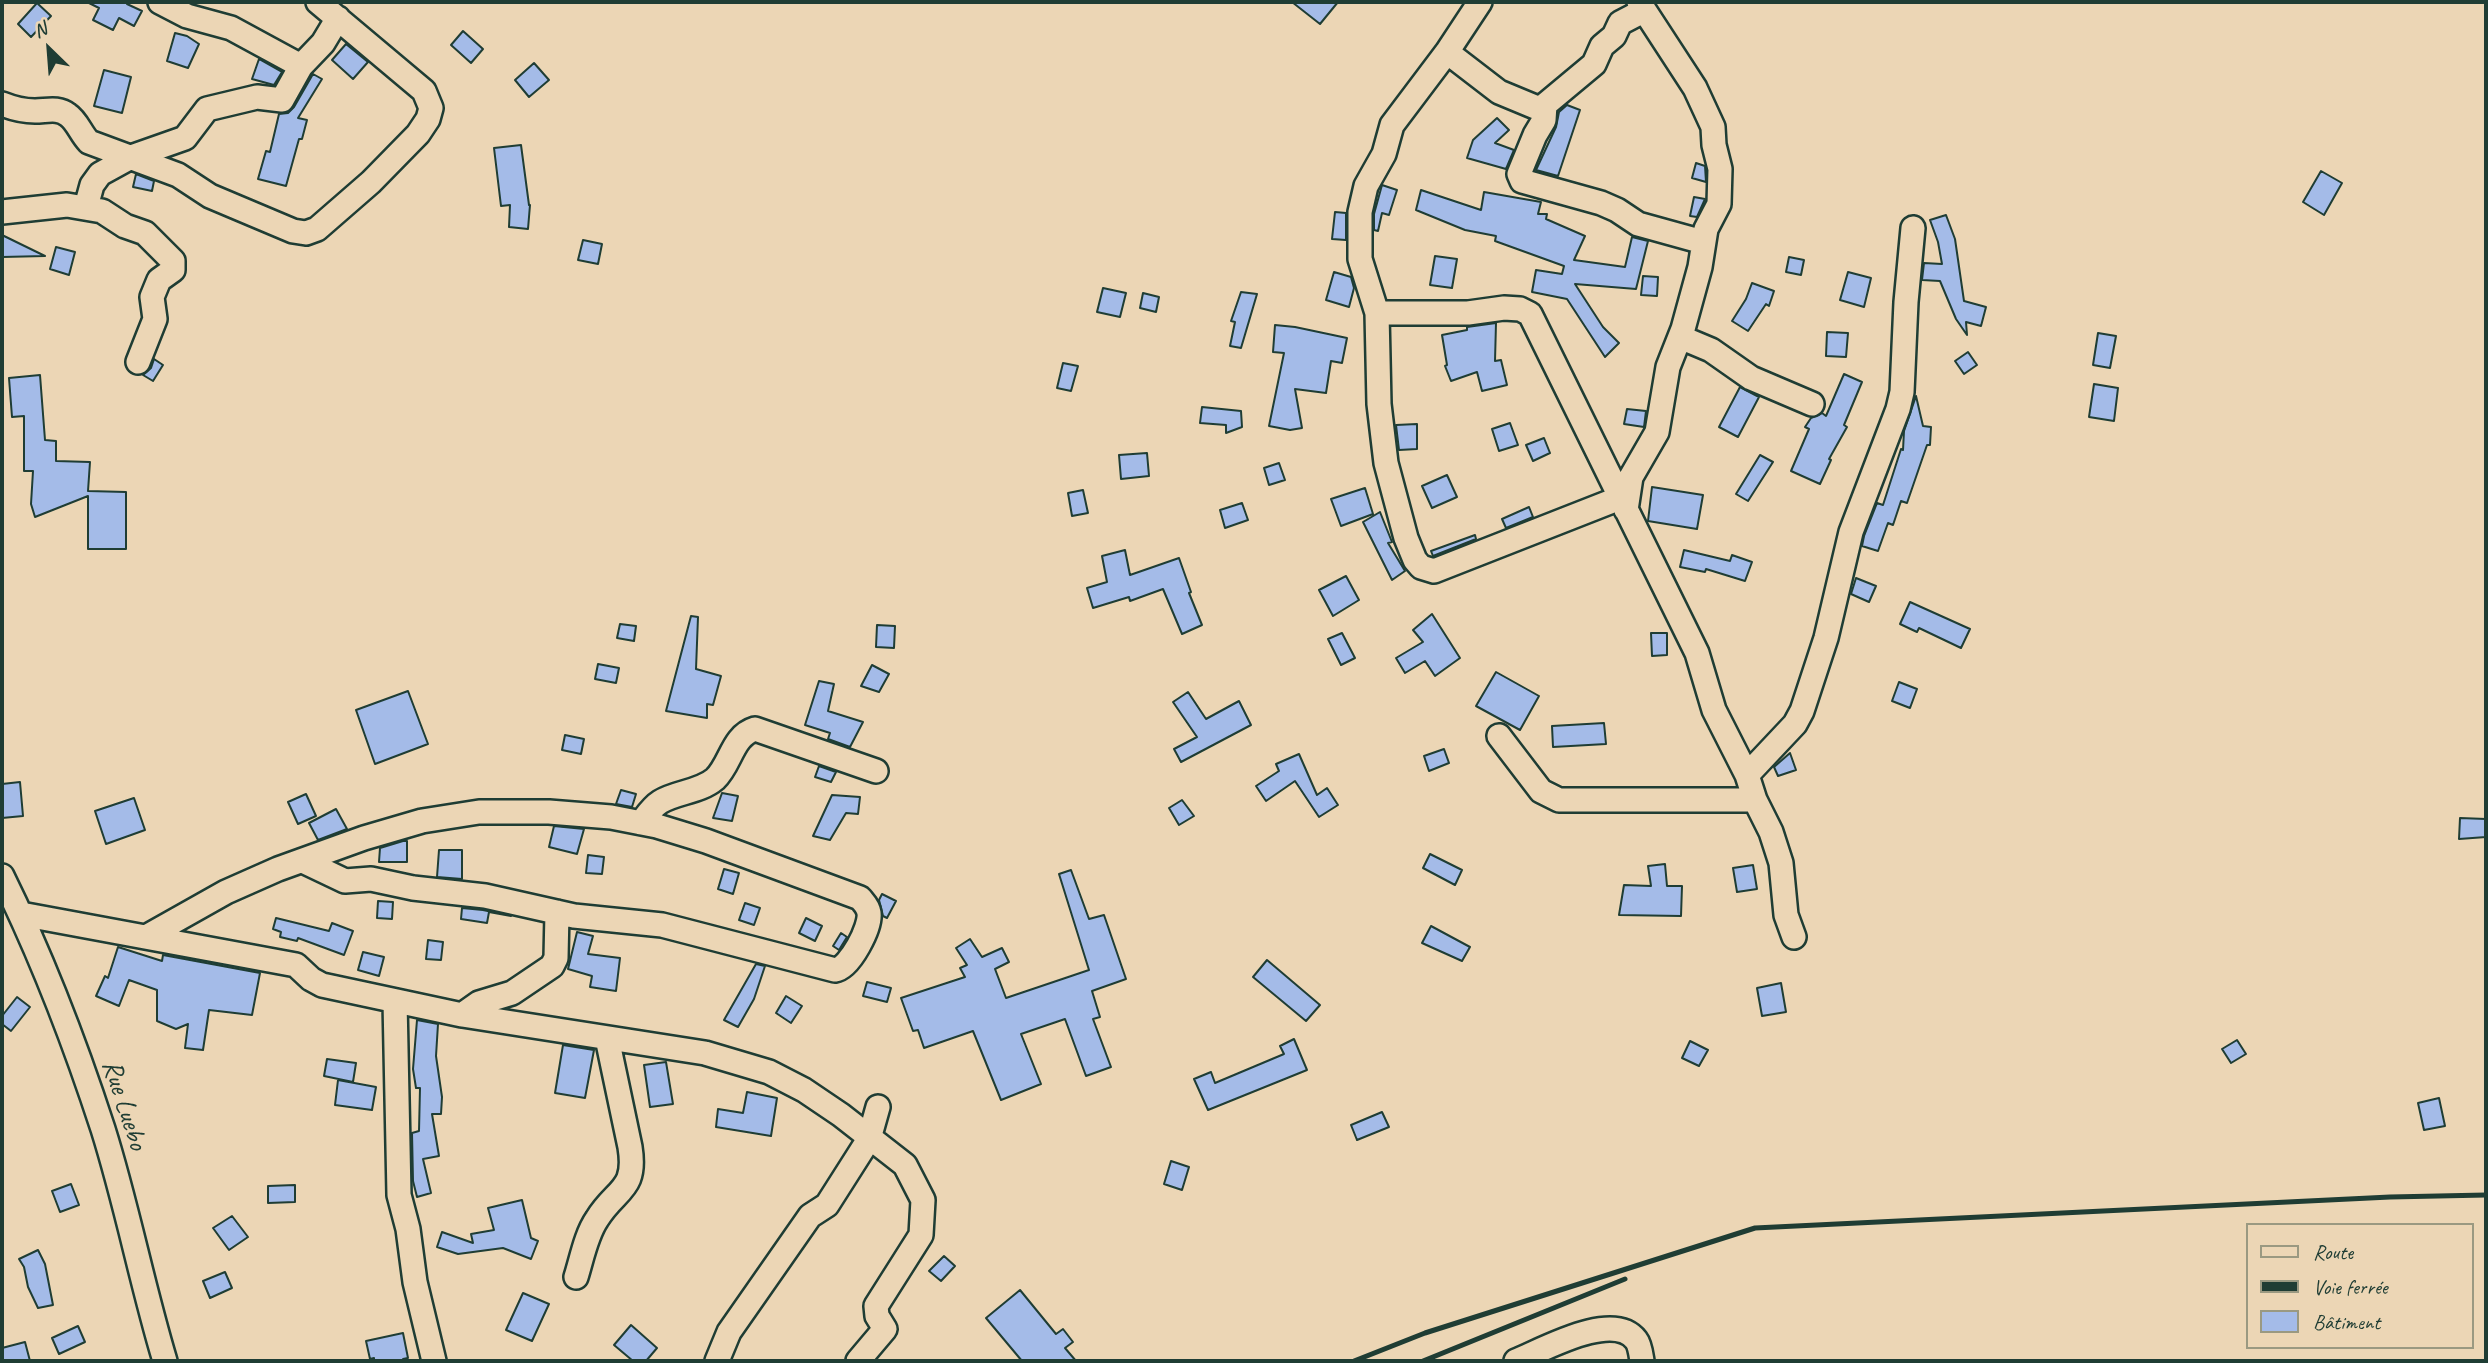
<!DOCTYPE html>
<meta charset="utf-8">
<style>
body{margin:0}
#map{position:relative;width:2488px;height:1363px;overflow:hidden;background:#ecd6b5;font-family:Caveat,sans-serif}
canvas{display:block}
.frame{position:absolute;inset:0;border:4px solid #1f3d34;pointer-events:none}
.legend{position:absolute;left:2246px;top:1223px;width:228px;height:126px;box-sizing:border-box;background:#ecd6b5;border:2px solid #9a9981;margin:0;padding:9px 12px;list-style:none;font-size:21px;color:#1f3d34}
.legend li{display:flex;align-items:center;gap:14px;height:35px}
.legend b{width:35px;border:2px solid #9a9981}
.north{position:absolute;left:14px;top:14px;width:70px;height:70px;-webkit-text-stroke:5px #ecd6b5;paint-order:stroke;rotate:335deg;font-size:19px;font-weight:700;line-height:28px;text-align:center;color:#1f3d34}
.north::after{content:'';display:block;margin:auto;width:24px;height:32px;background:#1f3d34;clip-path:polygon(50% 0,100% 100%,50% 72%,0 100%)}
</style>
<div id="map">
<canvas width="2488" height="1363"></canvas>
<div class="frame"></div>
<ul class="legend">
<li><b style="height:9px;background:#ecd6b5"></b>Route</li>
<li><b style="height:9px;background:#1f3d34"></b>Voie ferrée</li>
<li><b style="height:19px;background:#a4bbe8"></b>Bâtiment</li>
</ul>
<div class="north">N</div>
</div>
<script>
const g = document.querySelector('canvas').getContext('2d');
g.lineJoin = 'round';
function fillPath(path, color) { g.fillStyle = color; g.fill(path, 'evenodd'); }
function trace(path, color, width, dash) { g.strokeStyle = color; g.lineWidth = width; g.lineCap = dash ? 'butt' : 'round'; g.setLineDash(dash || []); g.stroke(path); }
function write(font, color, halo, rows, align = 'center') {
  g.font = font + ' Caveat,sans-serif'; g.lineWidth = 5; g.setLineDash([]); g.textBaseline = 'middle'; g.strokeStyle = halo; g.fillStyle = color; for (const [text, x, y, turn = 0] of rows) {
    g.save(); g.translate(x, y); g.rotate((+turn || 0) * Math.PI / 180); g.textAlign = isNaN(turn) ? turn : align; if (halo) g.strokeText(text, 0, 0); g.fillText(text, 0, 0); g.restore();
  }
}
const building = new Path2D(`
 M87,2h41l-1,2 15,7 -8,15 -15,-8 -6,12 -20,-10 6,-12z
 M1292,2h46l-18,22z
 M37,3l14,13 -20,21 -13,-13z
 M463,31l20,18 -12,14 -20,-18z
 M175,33l12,3 12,8 -11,24 -21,-7z
 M346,44l22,18 -15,17 -21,-19z
 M259,59l23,13 -8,13 -22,-6z
 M534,63l15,17 -20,17 -14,-17z
 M104,70l27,7 -9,36 -28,-7z
 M313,74l9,5 -24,39 9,2 -5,19h-3l-13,47 -28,-7 8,-28 4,1 9,-38 9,-1 6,-6z
 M1567,105l13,5 -22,66 -22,-6 20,-43 3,-15z
 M1497,118l12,12 -14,13 19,7 -8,19 -39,-11 6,-18z
 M521,145l8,60h1l-2,24 -19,-2 1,-22 -9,1 -7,-58z
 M1696,163l9,3 1,16 -14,-4z
 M2321,171l21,12 -18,32 -21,-13z
 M136,174l18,7 -2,10 -19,-4z
 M1382,185l15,5 -8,25 -7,-2 -4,18 -4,-1v-16z
 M1421,190l60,20 3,-18 57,10 -3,12h9l-1,5 39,17 -11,24 51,7 7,-30 16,4 -12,48 -61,-5 28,43 16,16 -14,14 -38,-58 -35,-7 4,-22 26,4 2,-8 -69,-25 1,-5 -31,-6 -49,-20z
 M1694,197l11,2 -8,18 -7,-1z
 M1335,212l11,1v27l-14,-1z
 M1946,215l9,24 9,62 22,6 -5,19 -15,-4 1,13 -11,-16 -16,-38 -18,-1 2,-17 18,1 -4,-22 -8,-22z
 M2,235l43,21 -43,1z
 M583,240l19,4 -4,20 -20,-4z
 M56,247l19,5 -6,23 -19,-6z
 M1435,256l22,3 -5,29 -22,-3z
 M1789,257l15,3 -3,15 -15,-3z
 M1334,272l17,5 3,11 -5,19 -23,-7z
 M1848,272l23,6 -7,29 -24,-7z
 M1643,276l15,1 -1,19 -16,-1z
 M1752,283l22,8 -5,15 -3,-2 -18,27 -16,-10 14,-22z
 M1103,288l23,5 -6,24 -23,-5z
 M1241,292l16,2 -16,54 -11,-2 5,-24 -4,-1z
 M1143,293l16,4 -3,15 -16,-4z
 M1496,323l-1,38 6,-1 6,25 -25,6 -5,-19 -26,9 -6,-15 2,-1 -5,-30 25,-5v-3z
 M1275,325l20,2 52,11 -5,25 -11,-2 -5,32 -31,-4 7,39 -12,2 -21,-4 15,-73 -11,-1z
 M1827,332l21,1 -2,24 -20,-1z
 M2098,333l18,3 -6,32 -17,-3z
 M1968,352l9,13 -13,9 -9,-13z
 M154,359l9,6 -10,16 -10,-6 8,-7z
 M1063,363l15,3 -7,25 -14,-3z
 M1844,374l18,8 -18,43 3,2 -18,32 2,1 -11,24 -29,-13 18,-42 -4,-2 6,-9 11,-5 4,3z
 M40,375l5,65 11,1v20l34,1 -2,29 38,1v57h-38v-53l-53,21 -4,-13 2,-33h-9v-55l-12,1 -3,-39z
 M2094,384l24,4 -4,33 -25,-4z
 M1740,387l19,10 -21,40 -19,-10z
 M1916,396l7,30 8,1 -1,18h-3l-20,58 -6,-2 -8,24 -5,-2 -10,28 -16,-5 2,-10 13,-33 6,2 18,-56 2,1 1,-19z
 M1202,407l39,4 1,16 -16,6v-8l-26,-2z
 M1627,409l19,2 -2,16 -20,-3z
 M1510,423l8,22 -19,6 -7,-22z
 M1417,424v25l-18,1 -3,-25z
 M1544,438l6,15 -17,8 -7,-16z
 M1147,453l2,23 -28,3 -2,-24z
 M1760,455l13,7 -25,39 -12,-7z
 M1279,463l6,17 -16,5 -5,-17z
 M1447,475l10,22 -25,11 -10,-22z
 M1652,487l51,8 -6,34 -49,-8z
 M1365,488l8,26 -32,12 -10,-27z
 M1083,490l5,23 -16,3 -4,-23z
 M1242,503l6,17 -23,8 -5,-18z
 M1529,507l4,10 -27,11 -4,-9z
 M1380,512l12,30 -4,1 17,28 -13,9 -29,-58z
 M1475,535l1,4 -43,17 -2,-5z
 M1125,550l5,25 49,-17 12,34 -2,1 13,32 -20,9 -19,-45 -33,12 -1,-4 -36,11 -6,-20 20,-6 -5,-26z
 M1684,550l46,11 2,-6 20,7 -7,19 -39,-12 -1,3 -25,-5z
 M1346,576l13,24 -26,16 -14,-26z
 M1856,578l20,8 -7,16 -18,-8z
 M1910,602l60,27 -9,19 -42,-20 -2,4 -17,-8z
 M1432,614l28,44 -25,18 -10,-15 -20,12 -9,-15 27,-16 -10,-12z
 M691,616l7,1 -2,52 25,7 -8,29 -6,-1v14l-41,-7z
 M620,624l16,2 -2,15 -17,-3z
 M877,625l18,1 -1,22 -18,-1z
 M1342,633l13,25 -14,7 -13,-26z
 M1651,633h16v22l-15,1z
 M598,664l21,4 -3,15 -21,-4z
 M872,665l17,9 -10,18 -18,-6z
 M1496,672l43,24 -19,34 -44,-24z
 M819,681l15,3 -6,27 35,11 -13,25 -22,-8 2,-6 -25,-8z
 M1899,682l18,7 -7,19 -18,-7z
 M408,691l20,53 -53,20 -19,-54z
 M1188,692l18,27 33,-18 12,24 -70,37 -7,-13 23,-12 -24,-35z
 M1604,723l2,21 -53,3 -1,-21z
 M565,735l19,4 -3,15 -19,-4z
 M1444,749l5,14 -20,8 -5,-15z
 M1790,753l6,17 -18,6 -4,-9z
 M1299,754l18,41 10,-7 11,17 -19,12 -24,-36 -29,20 -10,-15 23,-15 -3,-7z
 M819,766l17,6 -5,10 -16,-5z
 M20,782l3,34 -21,2v-34z
 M621,790l15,4 -4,13 -16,-3z
 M722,793l16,3 -6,25 -19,-3z
 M306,794l10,22 -18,8 -10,-22z
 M832,795l28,2 -2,17 -12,-1 -16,27 -17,-4z
 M134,798l11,32 -39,14 -11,-33z
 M1182,800l12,16 -15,9 -10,-17z
 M336,809l11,20 -29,11 -9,-17z
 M2460,818l26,1v18l-27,2z
 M554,826l30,3 -7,25 -28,-7z
 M403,841h4v21h-28l1,-14z
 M439,850h23v29l-25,-2z
 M1430,854l32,16 -7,15 -32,-17z
 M588,855l16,2 -2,17 -16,-1z
 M1665,864l2,22h15l-1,30 -62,-1 5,-30 27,1 -3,-20z
 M1753,865l4,24 -20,3 -4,-24z
 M724,869l15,4 -6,21 -15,-5z
 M1071,870l18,49 15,-4 22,64 -34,12 8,26 -7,2 18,48 -25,9 -21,-57 -44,15 20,50 -40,16 -28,-69 -49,17 -6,-18 -5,1 -12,-33 64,-21 -5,-9 7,-3 -11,-17 14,-9 12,18 20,-9 7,14 -14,7 11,29 83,-28 -30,-96z
 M882,894l14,7 -9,17 -4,-2 -4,-16z
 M378,901l15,1 -1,17 -15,-1z
 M745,903l15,5 -6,17 -15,-5z
 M462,908l21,2 28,6 -22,-4 -2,11 -26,-4z
 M276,918l53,13 3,-8 21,8 -9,24 -46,-17 -1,3 -17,-4 1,-5 -8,-3z
 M806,918l16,8 -7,15 -16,-8z
 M1431,926l39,21 -8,14 -40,-18z
 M577,932l16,4 -5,18 32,4 -4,33 -26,-4 2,-11 -24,-7z
 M841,933l6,4 -8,13 -6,-4z
 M428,940l15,2 -2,18 -15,-1z
 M118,947l44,14 1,-6 97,18 -8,42 -43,-5 -6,40 -18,-2 3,-24 -12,5 -19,-8v-31l-28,-10 -10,26 -23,-10 9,-20 3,2z
 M363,952l21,5 -5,19 -21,-6z
 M1267,960l53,45 -14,16 -53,-44z
 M756,964l9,2 -11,33 -16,28 -14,-7z
 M867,982l24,6 -4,14 -24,-6z
 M1781,983l5,29 -24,4 -5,-28z
 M786,996l16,10 -11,17 -15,-10z
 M17,997l13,10 -19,24 -9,-7v-8z
 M417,1020l21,4 -2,32 6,41 -1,17h-9l7,42 -16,3 8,34 -14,4 -4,-16 -1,-48 7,-2 1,-43h-4l-3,-19z
 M1294,1039l13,31 -99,40 -14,-31 17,-7 4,11 69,-29 -4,-8z
 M2237,1040l9,14 -15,9 -9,-14z
 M1690,1041l18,9 -9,16 -17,-8z
 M563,1045l31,5 -9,48 -30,-5z
 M327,1059l29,4 -3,19 -29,-6z
 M666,1062l7,42 -23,3 -6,-42z
 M338,1080l38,7 -4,23 -37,-5z
 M747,1092l30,6 -6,38 -55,-9 2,-18 25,4z
 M2439,1098l6,28 -21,4 -6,-27z
 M1382,1112l7,15 -32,13 -6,-15z
 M1171,1161l18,6 -7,23 -18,-6z
 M71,1184l8,21 -19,7 -8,-21z
 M295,1185v17l-27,1v-17z
 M522,1200l9,38 7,3 -7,18 -28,-11 -45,6 -21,-7 5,-15 31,11 -2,-9 23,-4 -6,-22z
 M232,1216l16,21 -19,13 -16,-22z
 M38,1250l7,14 8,41 -15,3 -10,-21 -4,-20 -5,-8z
 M944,1256l11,10 -14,15 -12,-10z
 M225,1272l7,16 -22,10 -7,-17z
 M1020,1290l36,44 7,-5 10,13 -8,6 11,13h-54l-36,-43z
 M523,1293l26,11 -17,37 -26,-11z
 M631,1325l26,23 -11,13h-13l-19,-16z
 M78,1326l7,16 -26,12 -7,-16z
 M403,1333l5,25 -5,1 1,2h-30v-3l-4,1 -4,-18z
 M25,1342l5,19h-28v-13z`);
fillPath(building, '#a4bbe8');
trace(building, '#1f3d34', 2);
const minor = new Path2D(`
 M160,2l27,14 44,12 70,38
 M1480,2l-33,50 -55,73 -8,29 -18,32 -6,26v47l17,54 2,91 7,59 20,75 9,22 6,7 13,4 186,-73
 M1447,52l52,40 41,17 54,-45 8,-18 12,-10 6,-13 23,-12
 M2,104c10,4 22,7 33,7 12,0 23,-4 33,4 9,6 13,19 21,27l89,33 32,21 83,35 13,2 11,-4 54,-47 47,-48 10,-15 3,-11 -7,-17 -106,-89
 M1545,105l-1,15 -9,15 -16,39 3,7 79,22 16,7 21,14 65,18
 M86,207l6,-22 8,-11 31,-17 54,-19 22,-29 50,-12 25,3 19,-34 22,-23 15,-25
 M2,212l65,-7 35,6 23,15 20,7 28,28v9l-14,10 -7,17 3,22 -17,43
 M1377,313h91l36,-5 16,1 10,5 167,339 17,57 33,65 8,25 16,32 10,31 5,52 8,22
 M1680,337l31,13 40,28 61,26
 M1626,510l5,-33 26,-45 11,-65 15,-38 17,-62 6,-38 13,-25 1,-35 -6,-24 -1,-18 -18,-39 -56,-86
 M1499,736l42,55 18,9h196
 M1747,775l48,-51 7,-13 24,-73 25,-106 47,-123 4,-17 4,-90 7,-74
 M641,823c6,-8 11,-16 19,-21 16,-10 40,-10 55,-23 16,-15 17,-43 40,-50l121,42
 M2,876c40,81 73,167 101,253 24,76 39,156 62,232
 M21,914l275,51 15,14 11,6 140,30 243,38 64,19 35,18 37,25 64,50 18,35 -2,35 -45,71 1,10 8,13 -27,32
 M146,937l80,-45 52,-23 86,-31 58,-17 57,-9h70l62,5 46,9 49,15 154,57c4,5 8,8 9,15 2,14 -19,55 -34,57l-173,-45 -88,-9 -89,-20 -72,-8 -42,-9 -26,2 -42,-20
 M395,1001l4,194 9,34 7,53 19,79
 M462,1015l17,-12 33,-10 40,-27 4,-8 1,-46
 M576,1277c6,-19 10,-42 21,-58 19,-31 40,-28 33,-72l-23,-109
 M717,1361l12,-29 81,-116 17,-11 42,-66 9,-32
 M1516,1361c27,-11 97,-51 120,-21 4,5 5,15 6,21`);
trace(minor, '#1f3d34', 28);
trace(minor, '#ecd6b5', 23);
trace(new Path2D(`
 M1354,1361l71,-28 330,-105 635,-31 96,-2
 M1423,1361l202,-82`), '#1f3d34', 5);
write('28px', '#1f3d34', '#ecd6b5', [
 ["Rue Luebo",124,1105,72]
]);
</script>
